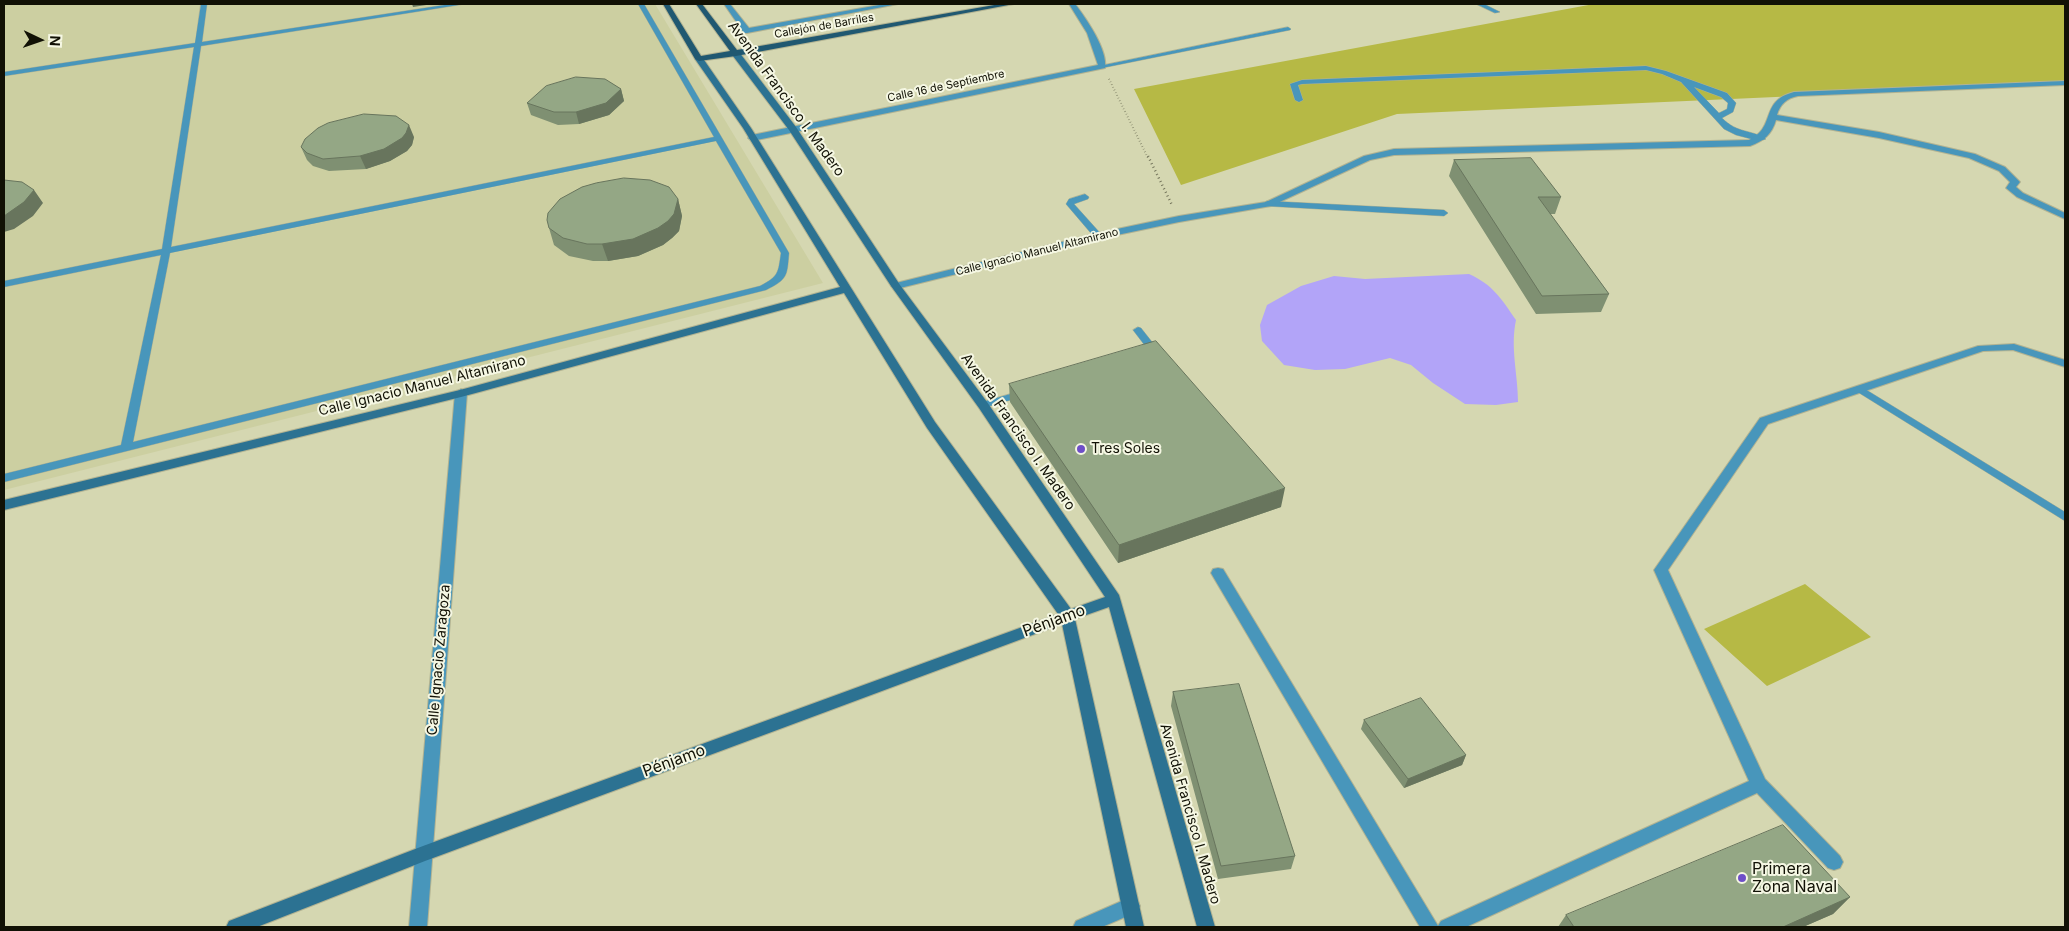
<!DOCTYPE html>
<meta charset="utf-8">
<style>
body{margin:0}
#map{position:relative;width:2069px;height:931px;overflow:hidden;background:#d5d7b1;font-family:Inter,sans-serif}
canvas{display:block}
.frame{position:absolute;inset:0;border:5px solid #111105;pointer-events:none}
.north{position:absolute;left:15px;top:15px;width:50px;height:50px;-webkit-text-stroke:4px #f5f7e3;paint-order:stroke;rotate:93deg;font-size:14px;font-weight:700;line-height:20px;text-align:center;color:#111105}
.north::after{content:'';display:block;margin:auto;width:18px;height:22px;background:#111105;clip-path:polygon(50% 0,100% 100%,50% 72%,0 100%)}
</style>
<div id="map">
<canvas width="2069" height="931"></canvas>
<div class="frame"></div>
<div class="north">N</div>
</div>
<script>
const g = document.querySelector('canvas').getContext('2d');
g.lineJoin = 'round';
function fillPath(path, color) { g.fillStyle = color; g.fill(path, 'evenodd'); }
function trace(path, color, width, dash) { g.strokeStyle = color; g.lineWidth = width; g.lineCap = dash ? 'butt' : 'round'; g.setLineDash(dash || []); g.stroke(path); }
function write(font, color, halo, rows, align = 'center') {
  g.font = font + ' Inter,sans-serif'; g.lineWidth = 4; g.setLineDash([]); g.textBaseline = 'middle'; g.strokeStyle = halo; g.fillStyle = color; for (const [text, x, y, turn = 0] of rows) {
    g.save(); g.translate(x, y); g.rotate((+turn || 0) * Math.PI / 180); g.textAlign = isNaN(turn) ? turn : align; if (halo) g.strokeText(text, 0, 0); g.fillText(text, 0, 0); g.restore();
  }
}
fillPath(new Path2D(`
 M4,4h651l168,279 -819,207z`), '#cccfa1');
fillPath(new Path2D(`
 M1594,4h471v80l-668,30 -216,71 -47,-96z
 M1805,584l66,53 -104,49 -63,-57z`), '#b6b945');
fillPath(new Path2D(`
 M1469,274c24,11 32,24 47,46 -6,28 2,54 2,82l-22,3 -31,-1 -32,-21 -22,-18 -21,-7 -45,11 -30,1 -31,-5 -22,-24 -2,-16 7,-20 34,-19 33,-10 31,3z`), '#b2a4f8');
const lane = new Path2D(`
 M201,4h6l-5,38 249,-38h14l-264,42 -30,201 543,-110 -76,-133h6l145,249c-2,23 -1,26 -23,37l-762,192v-8l117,-29 40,-190 -157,32v-6l158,-32 32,-202 -190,29v-4l191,-29zM716,141l65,112c-3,20 -2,23 -21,33l-627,156 37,-189z
 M1476,4h8l16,8 -5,1z
 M1288,27l3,2 -1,1 -188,38 -3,-2z
 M1646,66l20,5 61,22 9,10 -3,9 -11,6c16,16 29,11 44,21l-7,2 -23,-6 -12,-6 -43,-47 -19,-8 -16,-4 -344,14 -4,1 5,15 -4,2 -4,-2 -5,-16 12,-4zM1694,87l27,10 7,6 -1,6 -8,4z
 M1085,194l4,3 -1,2 -14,5 27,30v4h-6l-29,-34 3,-5z
 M1268,201l176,9 4,3 -4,3 -179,-10v-4z
 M1138,327l3,1 15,19 1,6 -4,4h-8l-1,-2 3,-3 -1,-5 -13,-17z
 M1860,386l205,126v9l-209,-130 -1,-2 1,-2z
 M1024,390l5,3 -1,2 -45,13 -5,-3 1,-2z`);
const street = new Path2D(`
 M724,4h6l19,24 136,-24h13l-151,29h-3z
 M1069,4h6c11,14 33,46 30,64l-353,73 -4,-3 4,-3 346,-70 -11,-32z
 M2065,81v4l-267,11c-11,2 -18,8 -21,19l102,17 96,22 30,13 15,15 -4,5 7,6 42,20v6l-48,-22 -11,-9 4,-6 -11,-11 -30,-13 -90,-20 -103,-18c-4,14 -12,21 -26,26l-356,9 -24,5 -99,46 -92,16 -81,17 -202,50 -5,-3 1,-2 206,-51 81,-17 87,-14 98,-46 30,-7 355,-9c28,-13 10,-39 45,-48z
 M2014,344l51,16v7l-52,-17 -30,1 -215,73 -100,146 97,209 75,77 3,6 -3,6 -6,2 -6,-2 -71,-75 -291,134h-46l-209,-354 2,-4 5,-1 5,1 215,357 3,-5 308,-140 -95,-211 106,-152 218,-72z
 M461,389l6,4 -40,534h-18l46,-534z
 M1131,897l6,3 3,6 -3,6 -35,15h-29l3,-6z`);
const secondary = new Path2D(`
 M733,52h6l57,75 104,158 87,117 132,193 96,332h-18l-88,-320 -34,12 69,308h-18l-64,-303 -637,237 -168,66h-31l3,-6 194,-75 635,-232 -131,-186 -83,-135 -383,104 -457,113v-10l456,-110 380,-103 -97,-159 -48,-69 1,-2h6l49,71 184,294 136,187 34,-12 -126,-189 -88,-122 -102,-156 -56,-74z`);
const primary = new Path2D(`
 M663,4h6l32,52 29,-5 -34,-47h6l35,46 263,-46h14l-278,52 -37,5 -4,-2z`);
trace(lane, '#b2b392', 1);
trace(street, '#b2b392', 2);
trace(secondary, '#b2b392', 2);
trace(primary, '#b2b392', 2);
trace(new Path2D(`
 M1109,79l39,79`), '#73745b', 2, [0.5, 2.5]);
trace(new Path2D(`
 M1148,156l24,49`), '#73745b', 2.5, [1, 3]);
fillPath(lane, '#4896bb');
fillPath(street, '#4896bb');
fillPath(secondary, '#2c7292');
fillPath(primary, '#205871');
fillPath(new Path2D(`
 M621,89l3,12 -15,14 -30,9 -21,1 -27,-10 -4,-12z
 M414,137l-2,8 -5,6 -17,10 -24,8 -37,2 -16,-5 -6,-6 -6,-13z
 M1454,160l107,37 -6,17h-5l59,80 -8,18 -65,2 -87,-138z
 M678,199l4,17 -3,15 -7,7 -9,7 -25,11 -30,5h-15l-24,-5 -15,-11 -5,-17z
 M1009,384l272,123 -163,56 -108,-161z
 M1173,692l122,164 -4,13 -73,10 -47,-173z
 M1364,720l102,35 -4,10 -58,23 -43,-59z
 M1850,897l-17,17 -30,13h-245l8,-12z`), '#7f9072');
fillPath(new Path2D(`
 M412,4h21l-20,3z
 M621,89l3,12 -15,14 -30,9 -3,-12z
 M409,125l5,12 -2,8 -5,6 -17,10 -24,8 -6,-13z
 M34,190l9,13 -10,13 -19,13 -10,3v-16z
 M678,199l4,17 -3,15 -7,7 -9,7 -25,11 -30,5 -6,-17z
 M1285,488l-4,19 -163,56 1,-18z
 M1466,755l-4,10 -58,23 4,-9z
 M1850,897l-17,17 -30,13h-20z`), '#68755d');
const building = new Path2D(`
 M576,77l29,2 16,10 -15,14 -30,9h-22l-27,-9 19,-17z
 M364,114l32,2 13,9 -3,8 -4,5 -18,11 -24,7 -37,3 -16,-6 -6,-6 4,-8 13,-11 10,-5z
 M1531,158l30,39h-23l71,97 -67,2 -88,-136z
 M624,178l26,2 19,7 9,12 -4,15 -6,7 -10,7 -25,11 -31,5h-15l-24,-6 -14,-10 -2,-8 1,-7 12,-14 22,-12 14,-4z
 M4,180l18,2 12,8 -10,12 -20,14z
 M1156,341l129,147 -166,57 -110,-161z
 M1239,684l56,172 -74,10 -48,-174z
 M1421,698l45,57 -58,24 -44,-59z
 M1783,825l67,72 -67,30h-209l-8,-12z`);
fillPath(building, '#94a785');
trace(building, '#68755d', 1);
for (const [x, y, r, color] of [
 [1081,449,5,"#6e4fc8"],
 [1742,878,5,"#6e4fc8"]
]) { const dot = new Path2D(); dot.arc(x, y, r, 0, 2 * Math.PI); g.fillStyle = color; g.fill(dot); trace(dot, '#f5f7e3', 2); }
write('11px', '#111105', '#f5f7e3', [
 ["Callejón de Barriles",824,26,-10],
 ["Calle 16 de Septiembre",946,86,-12],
 ["Calle Ignacio Manuel Altamirano",1037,252,-14]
]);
write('14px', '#111105', '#f5f7e3', [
 ["Avenida Francisco I. Madero",786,99,54],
 ["Calle Ignacio Manuel Altamirano",422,386,-14],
 ["Avenida Francisco I. Madero",1018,432,55],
 ["Calle Ignacio Zaragoza",439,660,-85],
 ["Avenida Francisco I. Madero",1190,814,74]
]);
write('14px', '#111105', '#f5f7e3', [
 ["Tres Soles",1091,449]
], 'left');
write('16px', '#111105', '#f5f7e3', [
 ["Pénjamo",1054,621,-20],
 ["Pénjamo",674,761,-20]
]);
write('16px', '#111105', '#f5f7e3', [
 ["Primera",1752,869],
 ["Zona Naval",1752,887]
], 'left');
</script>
